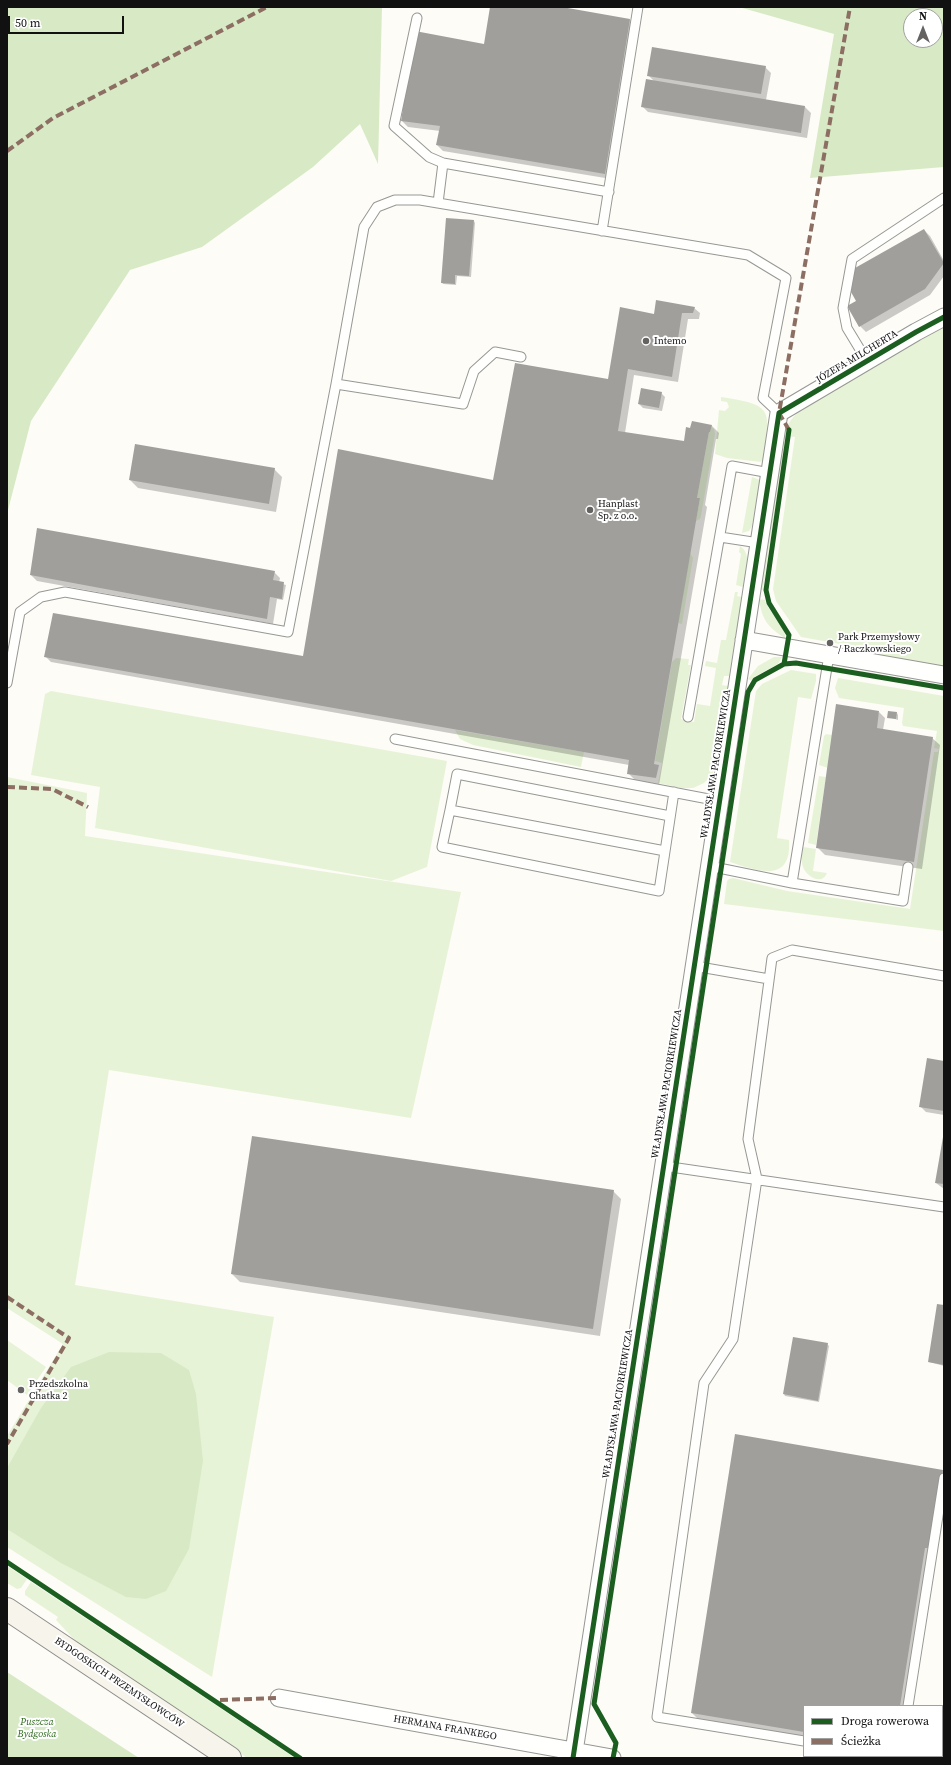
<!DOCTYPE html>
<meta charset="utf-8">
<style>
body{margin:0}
#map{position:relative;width:951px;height:1765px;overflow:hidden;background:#fdfcf7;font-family:"Source Serif 4",serif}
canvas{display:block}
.frame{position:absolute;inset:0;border:8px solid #111;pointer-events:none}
.legend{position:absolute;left:803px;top:1705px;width:140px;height:52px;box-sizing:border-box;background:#fff;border:1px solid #a0a0a0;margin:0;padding:5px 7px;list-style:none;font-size:12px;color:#111}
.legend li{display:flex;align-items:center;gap:8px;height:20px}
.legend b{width:20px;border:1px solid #a0a0a0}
.north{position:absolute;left:903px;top:8px;width:40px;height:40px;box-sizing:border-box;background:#fff;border:1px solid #a0a0a0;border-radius:50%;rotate:0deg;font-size:11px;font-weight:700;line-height:16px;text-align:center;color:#111}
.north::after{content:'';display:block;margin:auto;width:14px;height:18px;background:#646362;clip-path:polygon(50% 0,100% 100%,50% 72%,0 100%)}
.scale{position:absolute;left:8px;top:16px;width:116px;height:18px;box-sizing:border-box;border:2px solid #111;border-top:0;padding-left:5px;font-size:12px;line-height:14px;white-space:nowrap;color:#111;-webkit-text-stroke:3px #fff;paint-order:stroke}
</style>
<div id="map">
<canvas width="951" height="1765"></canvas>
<div class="frame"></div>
<ul class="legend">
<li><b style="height:5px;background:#1b5e20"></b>Droga rowerowa</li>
<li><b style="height:5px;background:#8d6e63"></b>Ścieżka</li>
</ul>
<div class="north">N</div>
<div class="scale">50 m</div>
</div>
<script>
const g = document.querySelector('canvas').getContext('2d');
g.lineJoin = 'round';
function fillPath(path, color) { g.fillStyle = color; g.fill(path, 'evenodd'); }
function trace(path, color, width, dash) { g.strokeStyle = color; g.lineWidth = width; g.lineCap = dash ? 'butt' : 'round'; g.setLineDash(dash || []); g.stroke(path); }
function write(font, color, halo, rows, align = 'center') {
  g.font = font + ' "Source Serif 4",serif'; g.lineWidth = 4; g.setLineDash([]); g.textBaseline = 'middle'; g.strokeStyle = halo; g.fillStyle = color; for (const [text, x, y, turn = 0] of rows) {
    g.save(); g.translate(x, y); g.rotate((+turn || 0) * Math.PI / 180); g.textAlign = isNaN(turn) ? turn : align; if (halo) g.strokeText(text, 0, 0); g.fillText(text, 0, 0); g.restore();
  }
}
fillPath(new Path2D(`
 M944,325v341l-98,-17v-4l-45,-8 -25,-36 -3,-12 22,-152 -9,-1 -23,154 -3,-1 24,-153c3,-13 9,-20 19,-28z
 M721,397c54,8 49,13 42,62l-2,3 -34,-4 -12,-4 4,-44 6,1 4,-4 -2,-5 -6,-1z
 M711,427l3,2 1,5 -14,82 -1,3 -4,2 4,-23h-3l12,-66h1z
 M752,477l8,3 -8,46 -3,5 -7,2z
 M740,546c13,8 5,28 3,41l-7,-2 5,-31 -2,-2z
 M690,553l3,5 -11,66 -4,-1z
 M735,592h3l-1,4 5,1 -13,79h-5l-2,9 6,1 -15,88 -9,9 -11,5h-12l-23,-5 4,-20 -7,-2 17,-99 4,-4 13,1 -1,6h3l-10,54 13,3 3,-18 13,2 6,-38 -11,-2 1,-5 11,2 4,-23h5z
 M759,599l6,1c3,13 22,25 20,38 -18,-11 -23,-19 -26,-39z
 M774,657h8l-4,7 -24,13 -2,4 -4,-2 10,-13z
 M791,670l25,4v7l-5,18 -13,-2 -21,141 12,2c3,44 -31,31 -59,22l26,-171 6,-7z
 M838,678l106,18v235l-220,-27 3,-23 2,-2 4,-1 54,13 123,18 24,-157h4l1,-3 -5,-1 3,-17 -34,-5 -1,-3 2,-15 -65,-10 -4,-10z
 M745,688l2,1 -25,162 -1,-4z
 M51,691l396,70 -20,106 -36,14 -296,-53 5,-41 -69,-12 14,-81z
 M455,730l129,22 -3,15 -108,-22 -13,-6z
 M826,734l6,1v2l-4,31 -9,-3 5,-29z
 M819,776l7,1 -10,68 -8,-2z
 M7,777l80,16 -2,43 376,56 -50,226 -302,-48 -34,215 199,32 -62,360 -205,-130v-111l56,-92 -56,-36z
 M803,847l13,2 -3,22 14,2c-5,13 -21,3 -24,-6 -2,-7 -1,-13 0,-20z
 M7,1340l39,27 -19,28 -20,-15z
 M7,1566l20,13 -6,9 -4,1 -10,-6z
 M31,1582l264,176h-48l-164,-109 -27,-29 2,-3 -33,-22v-4z`), '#e7f3d7');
fillPath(new Path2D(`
 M7,7h375l-4,157 -18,-40 -47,43 -111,80 -72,23 -99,151 -24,93z
 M739,7h205v160l-134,11 24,-144zM911,16h24v24h-24z
 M109,1352l52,1 28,17 7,24 7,67 -14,88 -23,42 -20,8 -20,-2 -65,-34 -54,-34v-61l34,-60 30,-41z
 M7,1672l132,86h-132z`), '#d8eac5');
fillPath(new Path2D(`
 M491,7h65l74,13 6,5 -25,154 -168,-28 -6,-6 3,-14 -32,-4 -6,-6 83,-76z
 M765,67l6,6 -5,27 39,7 6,6 -4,25 -159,-26 -6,-6 13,-24 -7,-7z
 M474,221l1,2 -4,54 -14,-1 -1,9 -13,-1 -1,-2z
 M924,230l6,6 14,25v15l-14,19 -64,37 -6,-6 -12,-20 9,-5z
 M694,308l6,5 -1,6h-11l-10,63 -44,-7 -9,58 58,9 28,-17 8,8 -1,6h-2l-11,66 2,2 -48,278 -23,-4 -8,-8 1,-8 -578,-103 -6,-6 259,1 189,-176 115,-101 46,-65z
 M661,393l4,4 -3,14 -19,-3 -4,-4z
 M274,469l8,8 -6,35 -138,-24 -8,-8z
 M274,572l6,6 -1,5 7,2 -3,15 -6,-1 -4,25 -236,-43 -6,-6z
 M879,712l6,6 -2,12 49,8 8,7 -18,124 -97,-14 -8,-8z
 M897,713l1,2v5l-9,-3z
 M944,1062v53l-18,-3 -6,-6z
 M944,1138v51l-8,-6z
 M613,1191l8,8 -21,137 -360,-54 -8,-8z
 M944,1307v59l-15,-4z
 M827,1344l2,2 -10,56 -34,-6 -1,-2z
 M942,1470l2,2v30l-37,204h-103v30l-106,-17 -6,-6z`), '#0003');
fillPath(new Path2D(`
 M490,7h72l68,12 -25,155 -169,-29 4,-19 -39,-5 14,-90 69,13z
 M652,47l114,19 -5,28 -114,-18z
 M646,79l159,27 -4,27 -160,-26z
 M446,218l28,2 -5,56 -14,-1v9l-14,-1z
 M924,229l20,34 -19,26 -66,38 -12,-21 9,-5 -5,-9 4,-24z
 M656,300l39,7 -2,6h-11l-10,64 -44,-8 -10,62 66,10 2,-14 4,1 2,-7 20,4 -2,7h-1l-12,66h3l-46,266 5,1 -3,13 -29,-4 2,-14 -585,-103 9,-44 250,43 35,-207 155,31 22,-117 93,16 12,-72 34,7z
 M641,388l21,4 -3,16 -21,-4z
 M135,444l140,24 -6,36 -140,-24z
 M37,528l238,43 -2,9 11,2 -2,17 -12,-2 -3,22 -237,-44z
 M836,704l43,7 -2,17 56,9 -19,125 -98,-14z
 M888,711l9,1 -1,7 -9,-1z
 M927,1058l17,3v50l-25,-4z
 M252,1136l362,54 -21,139 -362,-55z
 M943,1137h1v47l-9,-1z
 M937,1304l7,1v60l-16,-3z
 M793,1337l35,6 -10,58 -35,-7z
 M735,1434l208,36 -13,78h-5l-25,158h-96v26l-113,-19z`), '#a19f9c');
const lane = new Path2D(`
 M417,18l-23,108 35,31 14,6 -5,40
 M443,163l166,29
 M602,231l36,-224
 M867,361l-20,-33 -4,-20 9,-49 92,-61
 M336,384l127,20 11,-33 21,-19 26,5
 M720,537l39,6
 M7,683l13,-71 21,-15 24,-5 223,40 48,-248 28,-157 13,-20 18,-7h25l328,55 38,23 -23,120 16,15
 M688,717l44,-251 38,7
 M395,739l324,62
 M450,810l7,-36 213,42
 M665,851l-215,-41 -8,37 217,44 15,-99
 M709,866l83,17 111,18 5,-34
 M792,883l37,-228
 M694,966l75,13
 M664,1166l280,41
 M908,1706l36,-228
 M804,1741l-147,-24 47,-334 29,-44 24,-160 -9,-40 24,-181 20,-8 152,26
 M894,1756l6,1`);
const street = new Path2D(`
 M744,640l200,35
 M279,1698l333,60
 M573,1758l206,-1345 137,-81 28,-15`);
const secondary = new Path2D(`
 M7,1609l223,149`);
trace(lane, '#979795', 11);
trace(street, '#979795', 19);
trace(secondary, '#8e8d8b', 24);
trace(lane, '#fffffe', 9);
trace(street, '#fffffe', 17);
trace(secondary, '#f6f4eb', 22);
trace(new Path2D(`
 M7,151l46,-33 214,-111
 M789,430l-10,-17 71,-406
 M7,787l45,2 36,18
 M7,1297l62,41 -62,106
 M220,1700l59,-2`), '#8d6e63', 4, [8, 4]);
trace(new Path2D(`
 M784,664l5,-29 -20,-32 -3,-13 23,-160
 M7,1562l293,196
 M573,1758l206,-1345 137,-81 28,-15
 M613,1758l3,-15 -22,-39 154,-1012 7,-12 29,-16 12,-1 148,25`), '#1b5e20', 5);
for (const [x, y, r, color] of [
 [646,341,4,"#646362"],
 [590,510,4,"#646362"],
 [830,643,4,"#646362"],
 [21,1390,4,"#646362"]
]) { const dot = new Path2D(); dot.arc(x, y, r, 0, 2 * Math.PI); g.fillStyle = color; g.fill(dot); trace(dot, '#fff', 1.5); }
write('10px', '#111', '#fff', [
 ["Intemo",654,341],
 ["Hanplast",598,504],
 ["Sp. z o.o.",598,516],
 ["Park Przemysłowy",838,637],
 ["/ Raczkowskiego",838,649],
 ["Przedszkolna",29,1384],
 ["Chatka 2",29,1396]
], 'left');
write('10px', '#111', '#fff', [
 ["JÓZEFA MILCHERTA",857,357,-31],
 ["WŁADYSŁAWA PACIORKIEWICZA",716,764,-81],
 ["WŁADYSŁAWA PACIORKIEWICZA",667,1084,-81],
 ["WŁADYSŁAWA PACIORKIEWICZA",618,1404,-81],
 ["BYDGOSKICH PRZEMYSŁOWCÓW",119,1683,34],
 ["HERMANA FRANKEGO",445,1728,10]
]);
write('italic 10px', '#2f6b1f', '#fff', [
 ["Puszcza",37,1722],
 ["Bydgoska",37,1734]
]);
</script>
